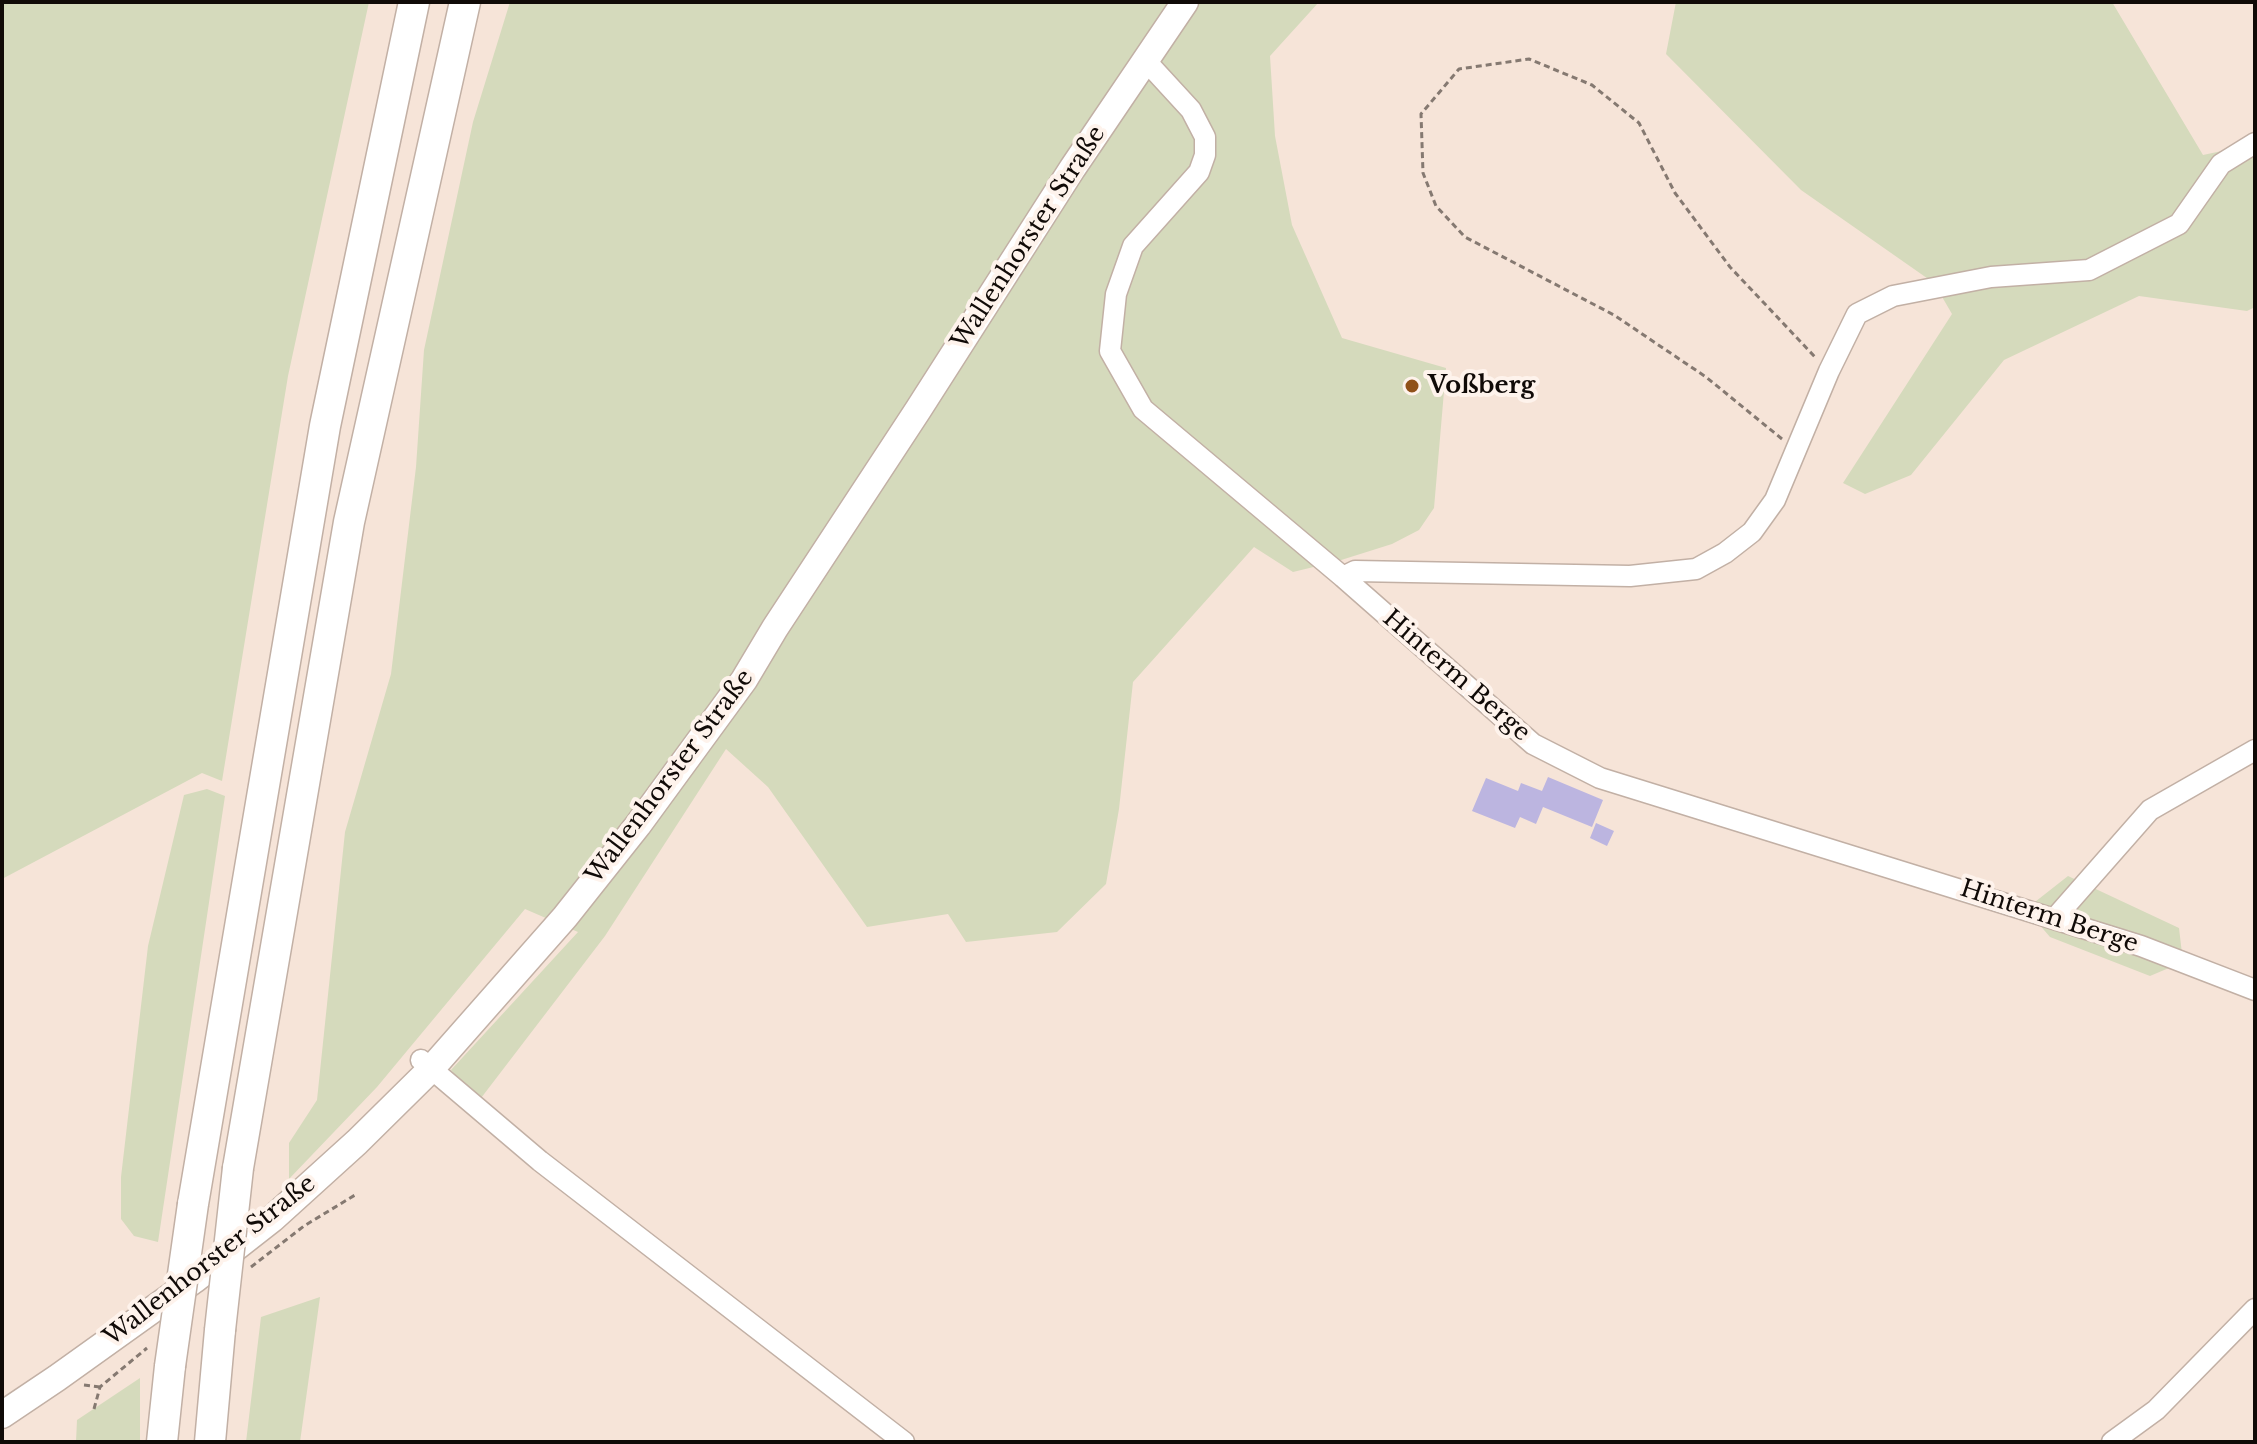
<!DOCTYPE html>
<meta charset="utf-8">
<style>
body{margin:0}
#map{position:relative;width:2257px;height:1444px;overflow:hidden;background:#f6e4d8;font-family:"Libre Baskerville",serif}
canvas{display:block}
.frame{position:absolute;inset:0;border:4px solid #100a07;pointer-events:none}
</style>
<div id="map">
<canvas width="2257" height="1444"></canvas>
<div class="frame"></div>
</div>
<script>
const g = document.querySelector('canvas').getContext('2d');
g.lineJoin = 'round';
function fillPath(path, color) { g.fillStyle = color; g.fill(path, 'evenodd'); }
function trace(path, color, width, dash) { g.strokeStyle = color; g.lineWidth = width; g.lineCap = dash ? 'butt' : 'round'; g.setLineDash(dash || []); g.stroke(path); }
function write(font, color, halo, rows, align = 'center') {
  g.font = font + ' "Libre Baskerville",serif'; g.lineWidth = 8; g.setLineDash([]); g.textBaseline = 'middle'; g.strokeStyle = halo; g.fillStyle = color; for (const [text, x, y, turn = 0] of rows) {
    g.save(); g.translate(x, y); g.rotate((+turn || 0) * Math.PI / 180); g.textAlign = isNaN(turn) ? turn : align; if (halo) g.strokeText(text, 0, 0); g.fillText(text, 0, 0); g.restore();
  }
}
fillPath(new Path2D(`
 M2,2h367l-81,374 -66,405 -20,-8 -200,106z
 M510,2h809l-49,54 5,80 17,89 50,113 104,30 -12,140 -15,22 -27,14 -54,17 -45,11 -39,-25 -121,135 -14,127 -13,75 -49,48 -91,10 -18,-28 -81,13 -99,-140 -42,-38 -121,187 -127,166 -27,-32 127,-138 -53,-23 -148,178 -88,92v-36l28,-43 28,-268 46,-158 25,-207 8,-117 49,-228z
 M1676,2h436l91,153 52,-11v163l-8,4 -108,-15 -135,64 -93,115 -46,19 -22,-11 109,-169 -18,-31 -133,-93 -135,-136z
 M207,789l18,7 -67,446 -24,-6 -13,-17v-42l27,-231 36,-151z
 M2068,876l111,52 4,34 -33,14 -100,-39 -24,-28z
 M320,1297l-20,145h-54l15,-125z
 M140,1378v64h-64l1,-22z`), '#d5dabc');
fillPath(new Path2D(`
 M1548,777l55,23 -11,27 -49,-20 -7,17 -16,-7 -5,11 -43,-17 14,-33 32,13 3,-8 21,8z
 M1596,823l18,8 -7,15 -17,-8z`), '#bcb5e0');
const minor = new Path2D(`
 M1146,61l45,49 14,27v18l-6,17 -66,74 -17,48 -6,57 33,58 200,168 190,167 67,34 541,168 114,44
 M1343,577l12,-6 275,5 66,-7 29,-16 27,-21 23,-32 54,-129 28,-57 36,-18 98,-19 98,-7 90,-46 42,-60 34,-21
 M2055,918l95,-108 105,-60
 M421,1060l119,101 364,281
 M2112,1442l44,-32 99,-101`);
const major = new Path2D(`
 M2,1415l55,-37 137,-98 78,-61 85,-77 74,-73 134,-152 73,-92 106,-145 31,-52 143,-218 154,-241 113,-167`);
const highway = new Path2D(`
 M238,1168l111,-646 116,-520
 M193,1204l132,-778 89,-424
 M162,1442l8,-76
 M210,1442l10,-112`);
trace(minor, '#c2b0a5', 23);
trace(major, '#c2b0a5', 29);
trace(highway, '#c2b0a5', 33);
trace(new Path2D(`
 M1782,439l-76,-62 -92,-62 -149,-78 -29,-31 -13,-33 -2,-59 38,-45 70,-10 63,26 47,38 36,70 55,74 85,90
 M251,1267l53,-41 51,-31
 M84,1385l16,2
 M94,1409l6,-22 47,-39`), '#857971', 3, [6, 4]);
trace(minor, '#fff', 20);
trace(major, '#fff', 26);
trace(highway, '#fff', 30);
const highwayBridge = new Path2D(`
 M220,1330l18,-162
 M170,1366l23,-162`);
trace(highwayBridge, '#c2b0a5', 33, []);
trace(highwayBridge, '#fff', 30);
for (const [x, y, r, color] of [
 [1412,386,8,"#905118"]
]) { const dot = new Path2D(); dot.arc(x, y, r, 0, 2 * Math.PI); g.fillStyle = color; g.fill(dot); trace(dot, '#fef3ec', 3); }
write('24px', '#100a07', '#fef3ec', [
 ["Wallenhorster Straße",1029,238,-57],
 ["Hinterm Berge",1456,676,41],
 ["Wallenhorster Straße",670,777,-53],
 ["Hinterm Berge",2049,917,18],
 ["Wallenhorster Straße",210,1261,-38]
]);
write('bold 24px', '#100a07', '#fef3ec', [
 ["Voßberg",1428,386]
], 'left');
</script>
